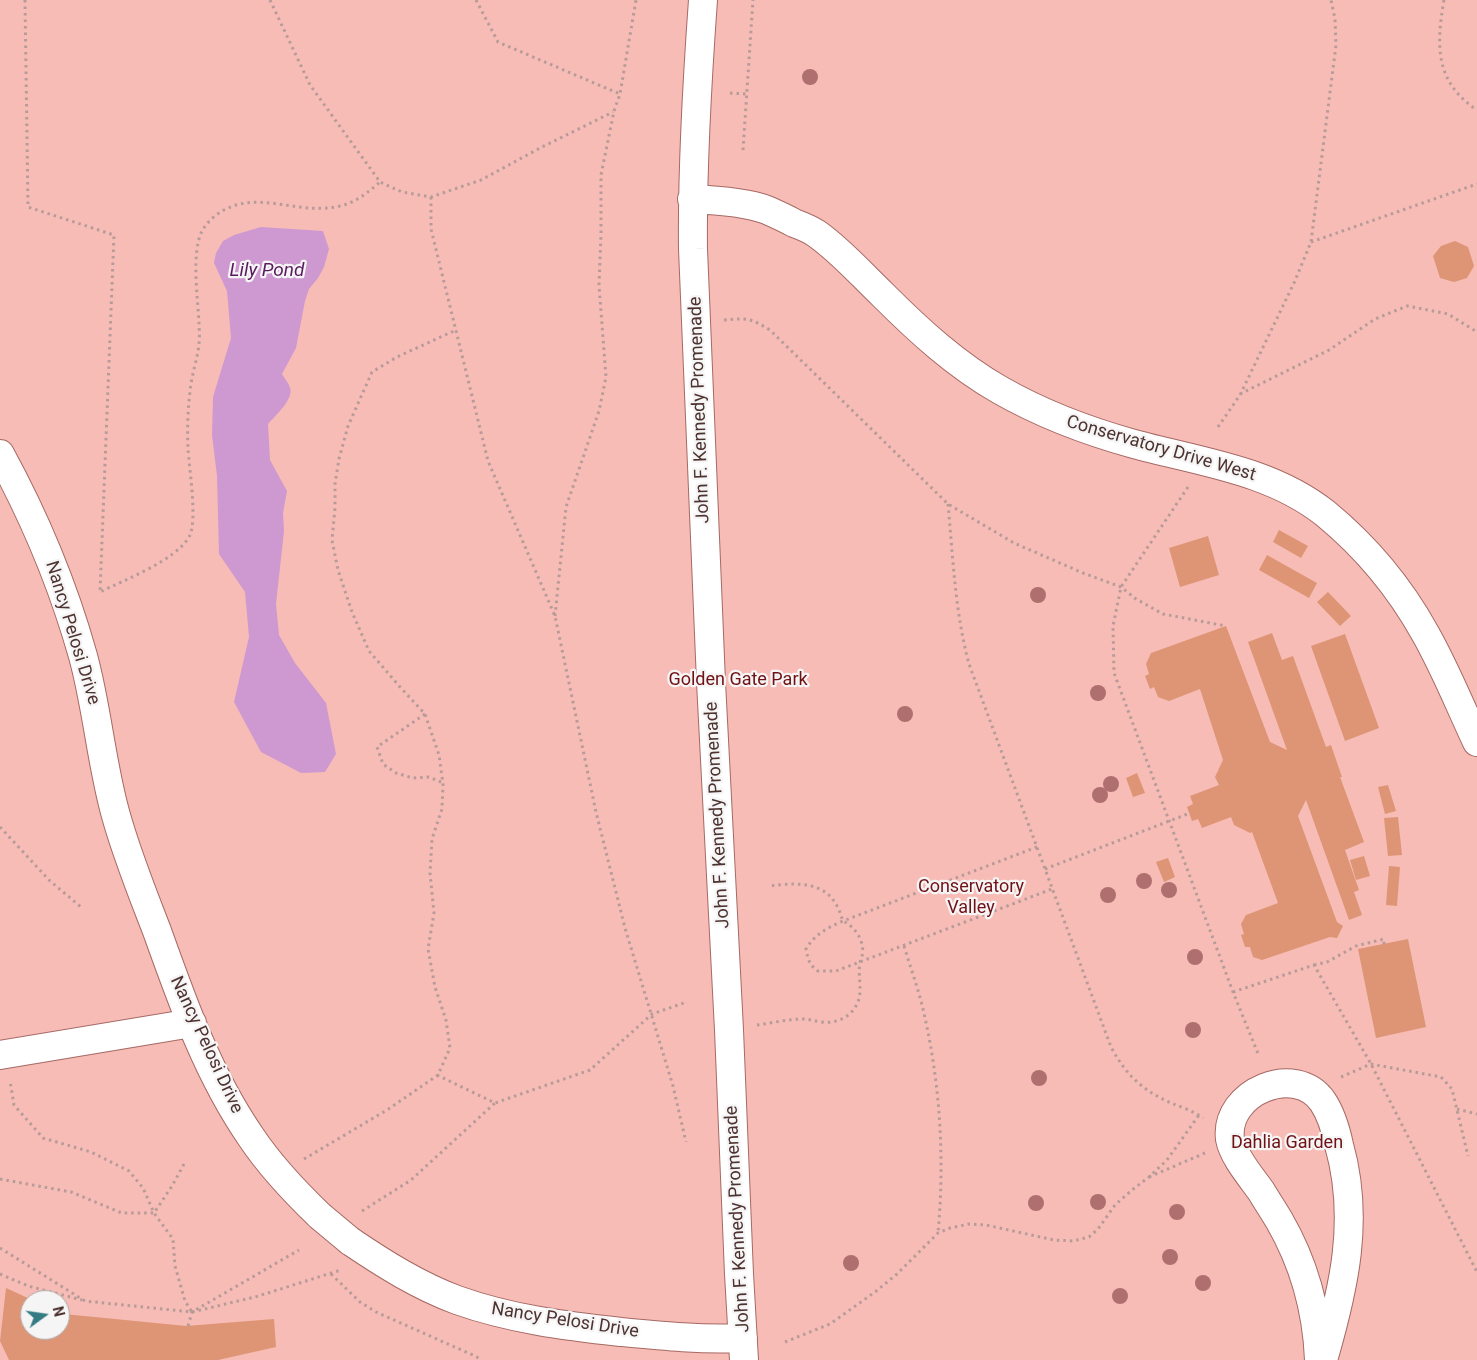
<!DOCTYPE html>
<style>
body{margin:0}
#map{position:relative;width:1477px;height:1360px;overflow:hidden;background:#fde1dd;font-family:Roboto,sans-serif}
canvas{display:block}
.north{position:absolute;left:20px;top:1290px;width:50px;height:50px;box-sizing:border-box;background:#f5f5f5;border:1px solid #b2a7a6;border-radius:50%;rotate:76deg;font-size:14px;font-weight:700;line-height:20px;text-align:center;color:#4d3230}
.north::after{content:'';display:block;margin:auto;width:18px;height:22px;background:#347c84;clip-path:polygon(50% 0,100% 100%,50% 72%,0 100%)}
</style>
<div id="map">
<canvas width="1477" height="1360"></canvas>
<div class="north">N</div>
</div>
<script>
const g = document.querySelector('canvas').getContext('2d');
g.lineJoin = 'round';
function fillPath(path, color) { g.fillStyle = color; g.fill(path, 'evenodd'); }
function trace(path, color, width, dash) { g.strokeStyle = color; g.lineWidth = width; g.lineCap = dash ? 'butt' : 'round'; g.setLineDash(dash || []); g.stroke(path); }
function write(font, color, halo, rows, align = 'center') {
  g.font = font + ' Roboto,sans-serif'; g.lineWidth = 4.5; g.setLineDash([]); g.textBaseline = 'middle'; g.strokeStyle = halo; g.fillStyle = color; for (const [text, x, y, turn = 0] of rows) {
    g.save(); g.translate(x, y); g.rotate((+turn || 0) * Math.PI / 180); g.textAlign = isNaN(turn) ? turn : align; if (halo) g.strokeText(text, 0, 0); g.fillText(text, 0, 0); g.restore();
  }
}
fillPath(new Path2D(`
 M0,0h1477v1360h-1477zM30,1300h30v30h-30z`), '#f7bcb6');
fillPath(new Path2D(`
 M261,227l62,4 6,18 -5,18 -6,11 -9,11 -4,12 -9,47 -14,26c2,4 7,9 8,14 4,11 -15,28 -22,36l2,36 17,31 -4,22 1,18 -8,73 3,31 16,28 31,40 10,51 -11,18 -24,1 -40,-21 -27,-50 15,-65 -4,-45 -26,-38 -2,-78 -5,-41 1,-38 18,-59 -4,-47 -13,-28 2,-10 7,-12 11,-6z`), '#ce99d0');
fillPath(new Path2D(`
 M1455,241l13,6 6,19 -7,12 -13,4 -14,-4 -7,-22 8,-10z
 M1279,530l29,16 -7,12 -28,-16z
 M1208,536l11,39 -39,12 -11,-39z
 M1267,555l50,28 -8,15 -50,-28z
 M1328,592l23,24 -11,10 -23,-24z
 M1226,626l44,116 17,8 -39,-108 24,-9 10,27 11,-4 33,91 5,-2 11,32h-2l24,65 -19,8 14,40 -5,2 8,23 -13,5 -43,-120 -8,16 39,106 6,4 -6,12 -7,-1 -68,23 -9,-3 -3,-10h-5l-4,-12 3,-1 -3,-10 5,-9 32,-12 -26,-71 -2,1 -16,-8 -3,-8 -29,11 -4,-9 -6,2 -5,-14 6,-3 -3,-8 29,-11 -4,-8 8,-17 -23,-71 -31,12 -11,-4 -4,-10 -4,2 -5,-13 4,-2 -3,-10 5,-11z
 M1345,634l34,94 -34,13 -34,-95z
 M1137,773l8,20 -12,4 -7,-19z
 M1388,785l8,26 -11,3 -7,-27z
 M1398,817l4,38 -14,1 -4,-38z
 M1364,856l6,20 -14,4 -6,-20z
 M1168,858l7,19 -11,5 -8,-20z
 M1389,866l11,1 -3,39 -11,-1z
 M1408,939l18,88 -50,11 -18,-89z
 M6,1288l24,11v31h30v-18l4,2 122,12 88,-7 2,28 -58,13h-209l-9,-19z`), '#dd9575');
const minor = new Path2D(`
 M703,0c-6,83 -11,166 -10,249l18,433 18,348 10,244 5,86
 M692,199c23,1 54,3 75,11 9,4 18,8 27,13 8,3 16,6 23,11 24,17 44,40 66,61 35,35 73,70 117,95 42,24 87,41 134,54 66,18 137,26 192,70 40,33 74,74 99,119 20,35 35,73 52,109
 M0,454c35,64 63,131 83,202 14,51 18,105 32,156 11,41 27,80 42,119 25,70 51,144 94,206 20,30 44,55 69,79
 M0,1055l192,-32
 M350,1241c34,23 69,45 107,59 53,19 109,26 164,32 41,4 81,8 122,6
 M1319,1360c-2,-50 -15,-97 -40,-140 -6,-10 -12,-19 -18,-29 -10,-14 -28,-35 -31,-52 -6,-47 66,-77 93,-37 8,12 13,29 16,43 21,74 5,143 -16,215`);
trace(minor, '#a66964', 30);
trace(new Path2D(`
 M25,0l3,207 86,28 -14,357c24,-12 75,-31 89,-55 9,-15 0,-69 -1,-89 -1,-22 0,-43 3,-64 2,-14 7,-27 8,-41 1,-6 0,-13 0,-19 -1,-25 -8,-71 3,-93 5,-9 13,-16 22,-21 35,-19 73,4 111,-3 19,-3 31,-13 45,-25
 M270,0l40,85 70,97 22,10 29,5 50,-17 61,-33 71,-35
 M476,0l22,42 122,52
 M1444,0c-8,46 -9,82 33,110
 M730,93l17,1
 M743,150l10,-150
 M431,197v32l57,232 67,155 41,196 29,116 48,158 13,56
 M1311,242l166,-58
 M724,320c24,-2 26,-2 46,10l178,174 66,39 69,30 38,14 15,12 27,15 63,12
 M1240,394l89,-44 46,-31 32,-13 41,8 29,18
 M1218,427l22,-32 54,-112 17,-41 25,-197 -1,-26 -4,-19
 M1188,487l-67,100 -8,39 1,47 119,319 26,64
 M948,504c5,54 7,108 21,160l142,383c15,28 31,43 60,56 10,4 22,8 32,15
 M555,616l11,-109 33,-96 7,-34 -7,-92 2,-50v-60l13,-64 6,-17 16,-94
 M425,714l-48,33 6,17 13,9 17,5 16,-1 14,6
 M0,827l50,54 31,26
 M1037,847l-194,74c-16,7 -28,13 -37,28 2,10 3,16 12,22h18l216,-82
 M1045,869l145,-56
 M904,946c6,20 13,39 18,59 18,74 23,152 16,228
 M1314,965l13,-3 29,-16 28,-7v5
 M1233,992l81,-27 57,99 106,208
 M757,1025c15,-2 31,-6 46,-6 6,0 12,2 19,3 14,2 29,-5 35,-18 7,-14 -1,-31 4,-45 6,-15 -5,-32 -18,-38 -2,-5 -3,-10 -6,-15 -13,-26 -44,-23 -68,-20
 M437,1075l58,28 95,-33 62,-56 32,-11
 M1341,1077l30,-13 70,13 11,12 16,67
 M1457,1109l20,5
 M304,1159l83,-49 51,-35 12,-27 -4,-28 -11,-33 -7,-38 6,-36 -4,-40 2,-34 10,-30 1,-25 -4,-29 -14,-41 -25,-27 -31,-36 -17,-39 -14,-42 -6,-30 3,-32v-24l4,-25 9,-33 24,-54 25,-15 59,-27
 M184,1164l-12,22 -18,27 19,26 2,27 10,35 7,11
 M1149,1177l56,-24
 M0,1179l71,13 51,21h32l-11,-25 -14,-17 -38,-19 -48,-14 -29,-33 -4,-24
 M362,1211l49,-31 84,-77
 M0,1248l85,53 107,11 63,-15 86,-27
 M0,1274l28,12 54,14
 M331,1274l29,28 16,10 99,44 7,4
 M188,1326l4,-14 107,-62
 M785,1342l45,-18 45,-32 22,-18 41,-41 12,-5 19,-4 17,1 68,15 19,1 16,-4 9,-8 17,-24 17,-15 17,-13 18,-17 32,-45`), '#b79b98', 3, [2.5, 4]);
trace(minor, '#fff', 28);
const minorBridge = new Path2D(`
 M320,1216l30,25`);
trace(minorBridge, '#a66964', 30, []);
trace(minorBridge, '#fff', 28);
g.fillStyle = '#af6f6f';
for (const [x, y] of [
 [810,77],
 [1038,595],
 [1098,693],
 [905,714],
 [1111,784],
 [1100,795],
 [1144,881],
 [1169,890],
 [1108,895],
 [1195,957],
 [1193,1030],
 [1039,1078],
 [1098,1202],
 [1036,1203],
 [1177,1212],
 [1170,1257],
 [851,1263],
 [1203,1283],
 [1120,1296]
]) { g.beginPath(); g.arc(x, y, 8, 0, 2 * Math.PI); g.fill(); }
write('18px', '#4d3230', '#f5f5f5', [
 ["John F. Kennedy Promenade",700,410,-92],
 ["Conservatory Drive West",1161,449,16],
 ["Nancy Pelosi Drive",72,633,73],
 ["John F. Kennedy Promenade",718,815,-93],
 ["Nancy Pelosi Drive",206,1045,65],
 ["John F. Kennedy Promenade",738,1219,-93],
 ["Nancy Pelosi Drive",565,1321,9]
]);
write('18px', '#701115', '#f5f5f5', [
 ["Golden Gate Park",738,680],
 ["Conservatory",971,887],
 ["Valley",971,908],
 ["Dahlia Garden",1287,1143]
]);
write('italic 19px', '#5a1a5e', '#f5f5f5', [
 ["Lily Pond",267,271]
]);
</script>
